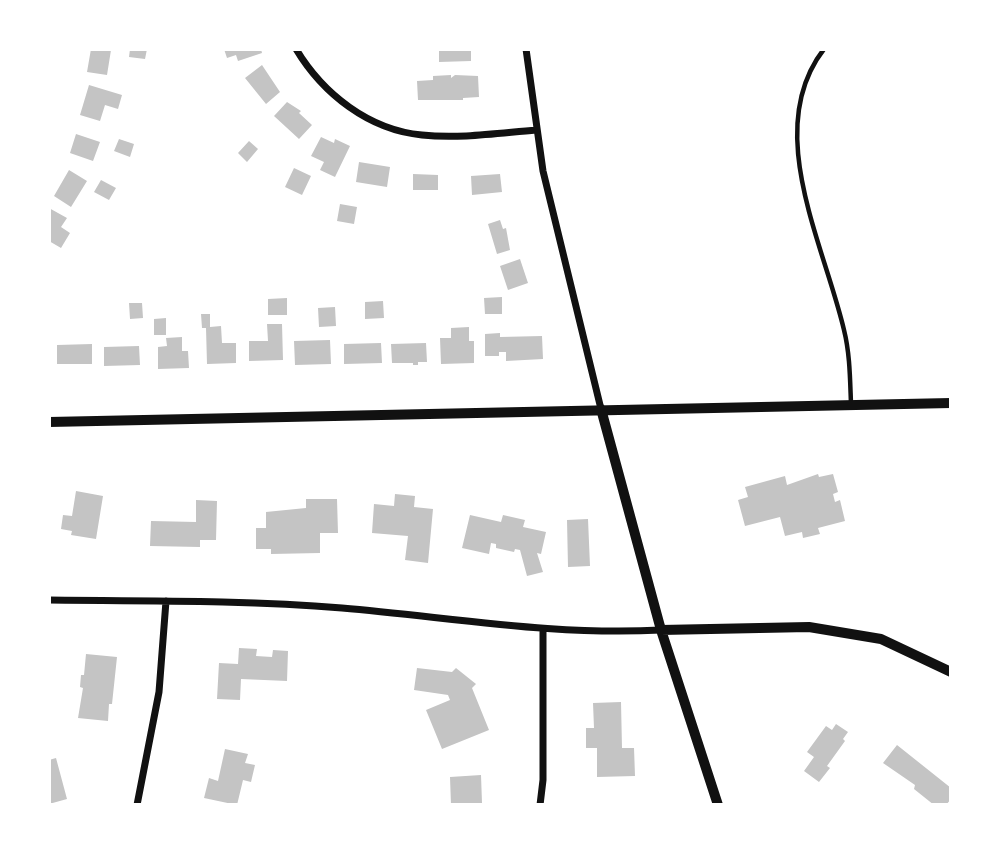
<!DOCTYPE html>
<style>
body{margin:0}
#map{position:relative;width:1000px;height:854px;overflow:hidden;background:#fff;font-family:Quicksand,sans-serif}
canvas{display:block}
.frame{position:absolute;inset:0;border:51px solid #fff;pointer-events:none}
</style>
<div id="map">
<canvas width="1000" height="854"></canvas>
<div class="frame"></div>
</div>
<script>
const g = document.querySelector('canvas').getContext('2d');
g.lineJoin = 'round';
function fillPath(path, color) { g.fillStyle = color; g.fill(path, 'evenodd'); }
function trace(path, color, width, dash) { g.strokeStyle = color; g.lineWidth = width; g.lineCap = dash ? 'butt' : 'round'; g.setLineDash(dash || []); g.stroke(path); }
fillPath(new Path2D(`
 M91,49l20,1 -4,25 -20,-3z
 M130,49h17l-2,10 -16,-2z
 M224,49h37l1,4 -24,8 -2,-6 -9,3z
 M439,49h32v12l-32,1z
 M262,65l18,27 -14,12 -21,-26z
 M451,75v3l4,-3 23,1 1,21 -16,1v2h-45l-1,-19 16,-1v-4z
 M89,85l33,10 -4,14 -13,-4 -5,16 -20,-6z
 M287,102l14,9 -2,2 13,12 -13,14 -25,-23z
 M76,134l24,8 -7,19 -23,-8z
 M321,137l13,6 1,-4 15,7 -15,31 -15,-7 4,-8 -13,-6z
 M119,139l15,5 -4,13 -16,-6z
 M249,141l9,8 -11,13 -9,-9z
 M359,162l31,5 -3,20 -31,-5z
 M294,168l17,8 -9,19 -17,-8z
 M69,170l18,11 -16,26 -17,-11z
 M413,174l25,1v15h-25z
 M500,174l2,18 -30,3 -1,-19z
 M101,180l15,8 -7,12 -15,-8z
 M340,204l17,3 -3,17 -17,-3z
 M49,208l18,10 -6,9 9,6 -9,15 -12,-7z
 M500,220l3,9 3,-1 4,22 -13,4 -9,-30z
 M520,259l8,24 -20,7 -8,-24z
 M502,297v17h-17l-1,-16z
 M287,298v17h-19v-16z
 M383,301l1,17 -19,1v-17z
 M129,303h13l1,15 -13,1z
 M335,307l1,19 -17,1 -1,-19z
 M201,314h9v13l11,-1 1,17h14v20l-29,1 -1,-36h-4z
 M166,318v17h-12v-16z
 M267,324h15l1,36 -34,1v-20h19z
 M469,327v14h5v22l-33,1 -1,-26h11v-10z
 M500,333v4l42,-1 1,23 -37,2v-9h-7v4h-14v-22z
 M182,337v14h6l1,17 -31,1v-22l9,-1 -1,-8z
 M330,340l1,24 -36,1 -1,-24z
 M381,343l1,20 -38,1v-20z
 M426,343l1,19h-9v3h-5v-2h-21l-1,-19z
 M92,344v20h-35v-19z
 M139,346l1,19 -36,1v-19z
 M818,474l1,3 14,-3 5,18 -5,2 2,8 5,-2 5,21 -27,7 2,6 -17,4 -1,-6 -17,4 -5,-19 -35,9 -7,-26 10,-3 -3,-10 40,-11 2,9z
 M76,491l27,5 -7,43 -25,-4 1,-4 -11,-2 2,-14 9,1z
 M395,494l20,2 -1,11 19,2 -5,54 -23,-3 3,-24 -36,-3 2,-29 20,2z
 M306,499h31l1,34h-18v20l-49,1v-5h-15v-21h10v-16l40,-4z
 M196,500l21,1 -1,39h-16v7l-50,-1 1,-25 45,1z
 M470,515l31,7 2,-7 22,5 -2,7 23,5 -5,22 -4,-1 6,19 -16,4 -7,-26 -5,-1 -1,3 -18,-4v-4l-5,-1 -2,11 -27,-6z
 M588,519l2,47 -22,1 -1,-47z
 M239,648l18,1 -1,7 16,1 1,-7 15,1 -1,30 -46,-2 -1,21 -23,-1 2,-36 19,1z
 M86,654l31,3 -5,47h-3l-1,17 -30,-3 5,-30 -3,-1 1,-12h3z
 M417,668l35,4 4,-4 20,16 -4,4 17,42 -47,19 -16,-39 24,-10 -2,-5 -34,-5z
 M621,702l1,46h12l1,28 -38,1v-29h-11v-20h8l-1,-25z
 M836,724l12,8 -5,7 2,2 -18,25 3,2 -11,14 -15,-11 10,-14 -7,-5 19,-26 6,4z
 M897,745l54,43v11l-5,6h-12l-20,-16 1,-4 -32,-22z
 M225,749l23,5 -3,9 10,2 -4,17 -8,-2 -6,25 -33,-7 5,-20 9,3z
 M56,758l11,41 -18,5v-44z
 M481,775l1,28 -31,2 -1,-28z`), '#c4c4c4');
trace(new Path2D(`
 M824,49c-62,80 0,195 20,281 6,24 6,49 7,74`), '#111', 4.5);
trace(new Path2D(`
 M296,49c27,45 73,81 126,86 37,4 77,-2 114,-5
 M526,49l17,122 58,238
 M49,600c98,1 196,0 293,8 107,9 212,28 319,22
 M137,805l22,-113 7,-91
 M540,805l3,-25v-151`), '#111', 7);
trace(new Path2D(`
 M601,409l60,221 57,175
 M49,422l902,-19
 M661,630l148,-3 72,12 70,33`), '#111', 10);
</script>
